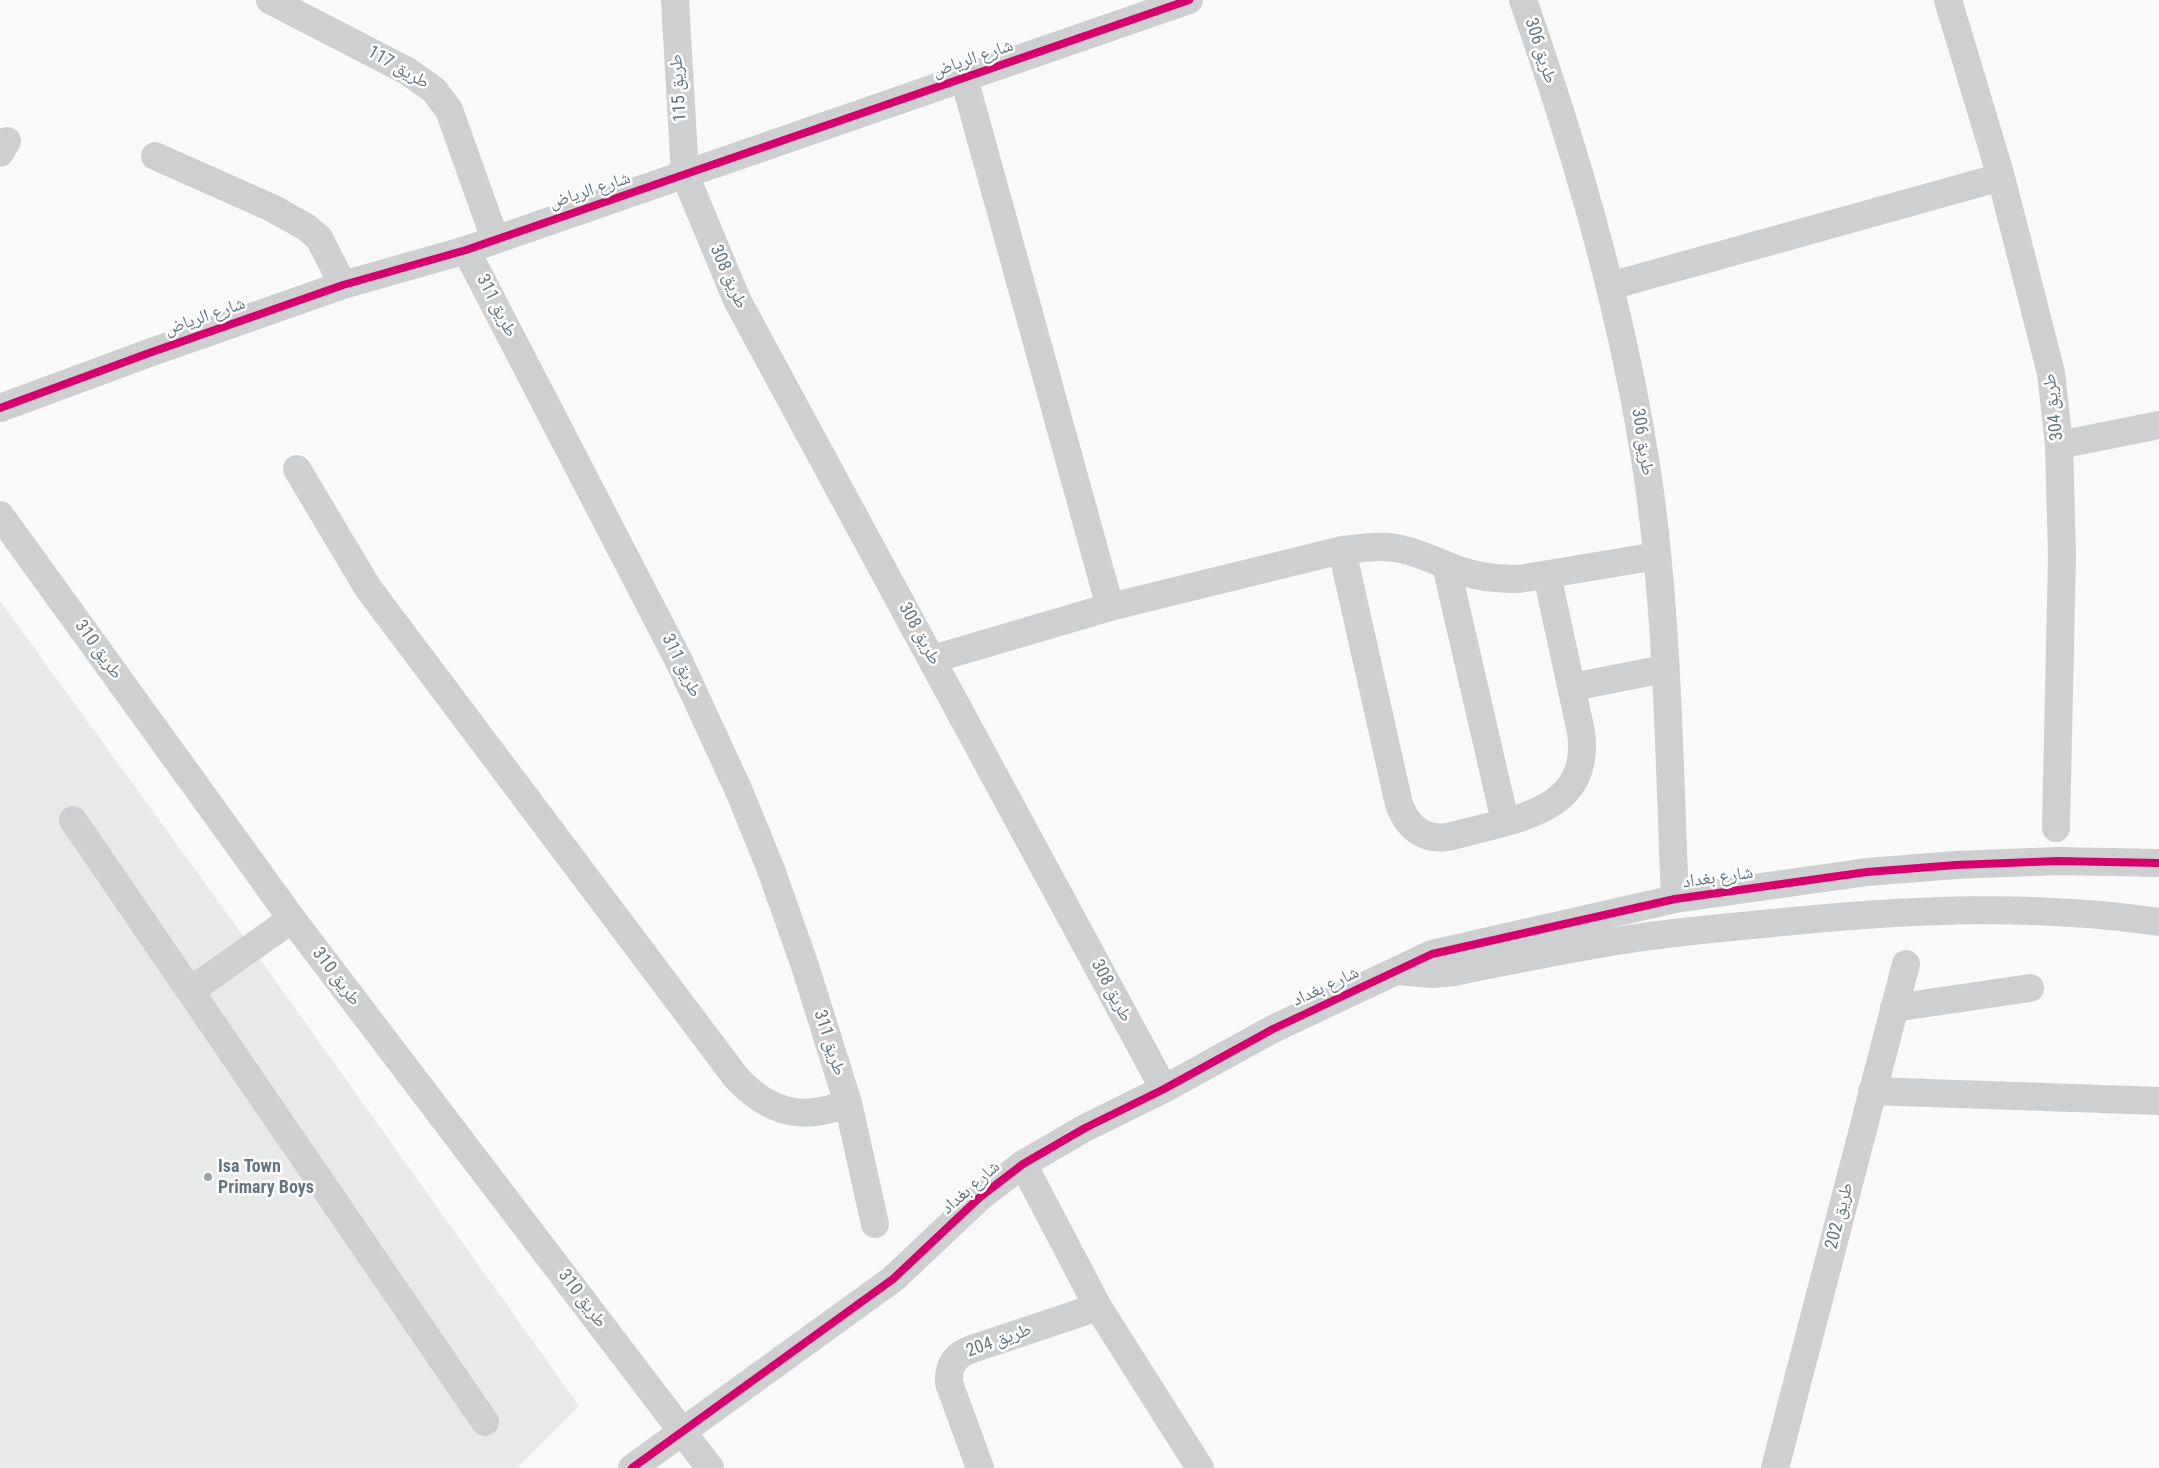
<!DOCTYPE html>
<meta charset="utf-8">
<style>
body{margin:0}
canvas{display:block;background:#f9f9f9}
</style>
<canvas width="2159" height="1468"></canvas>
<script>
const g = document.querySelector('canvas').getContext('2d');
g.lineJoin = 'round';
function fillPath(path, color) { g.fillStyle = color; g.fill(path, 'evenodd'); }
function trace(path, color, width, dash) { g.strokeStyle = color; g.lineWidth = width; g.lineCap = dash ? 'butt' : 'round'; g.setLineDash(dash || []); g.stroke(path); }
function write(font, color, halo, rows, align = 'center') {
  g.font = font + ' "Roboto Condensed","Noto Naskh Arabic",sans-serif'; g.lineWidth = 5; g.setLineDash([]); g.textBaseline = 'middle'; g.strokeStyle = halo; g.fillStyle = color; for (const [text, x, y, turn = 0] of rows) {
    g.save(); g.translate(x, y); g.rotate((+turn || 0) * Math.PI / 180); g.textAlign = isNaN(turn) ? turn : align; if (halo) g.strokeText(text, 0, 0); g.fillText(text, 0, 0); g.restore();
  }
}
fillPath(new Path2D(`
 M0,601l252,347 327,458 -62,62h-517z`), '#e8e9e9');
trace(new Path2D(`
 M270,0l137,71 27,19 15,20 46,129
 M675,0l10,175 52,125 427,789
 M1523,0c55,158 102,319 126,485 19,137 20,276 26,414
 M1948,0l53,177 50,196 8,72 3,111 -6,272
 M964,78l146,529
 M0,153l7,-12
 M155,156l117,52 34,19 13,11 24,47
 M466,250l213,411 60,130 31,76 34,96 44,140 27,121
 M1610,286l391,-109
 M0,408l149,-55 194,-68 123,-35 723,-250
 M2059,445l100,-20
 M297,469l71,119 367,488c33,37 68,46 113,27
 M0,515l292,404 418,549
 M1342,550l57,254c9,25 27,38 53,32 60,-17 140,-22 129,-104l-34,-157
 M1446,565l59,256
 M933,659l177,-52 232,-57c18,-2 36,-5 54,-2 24,4 44,16 66,23 19,7 38,8 57,8l138,-23
 M1573,687l91,-18
 M73,820l412,602
 M1398,971l35,3 21,-2c54,-11 109,-22 163,-31 59,-10 118,-14 177,-20 122,-12 243,-17 365,1
 M190,991l102,-72
 M1894,1008l136,-20
 M1872,1091l287,10
 M1023,1164l75,143 102,161
 M632,1468l261,-189 87,-82 43,-33 62,-36 79,-39 109,-60 159,-75 243,-55 192,-27 89,-7 102,-4 101,2
 M980,1468l-31,-85c-1,-18 6,-28 23,-34l126,-42
 M1775,1468l131,-504`), '#cecfd0', 28);
trace(new Path2D(`
 M0,408l149,-55 194,-68 123,-35 723,-250
 M632,1468l261,-189 87,-82 43,-33 62,-36 79,-39 109,-60 159,-75 243,-55 192,-27 89,-7 102,-4 101,2`), '#d6006c', 8);
for (const [x, y, r, color] of [
 [208,1177,5,"#99a4ac"]
]) { const dot = new Path2D(); dot.arc(x, y, r, 0, 2 * Math.PI); g.fillStyle = color; g.fill(dot); trace(dot, '#fff', 2); }
write('18px', '#657683', '#fff', [
 ["طريق 306",1540,51,72],
 ["شارع الرياض",973,59,-19],
 ["طريق 117",398,68,30],
 ["طريق 115",679,88,-94],
 ["شارع الرياض",590,191,-18],
 ["طريق 308",728,277,66],
 ["طريق 311",496,306,63],
 ["شارع الرياض",205,317,-19],
 ["طريق 304",2054,407,-97],
 ["طريق 306",1642,442,81],
 ["طريق 308",919,634,61],
 ["طريق 310",98,650,54],
 ["طريق 311",681,666,64],
 ["شارع بغداد",1718,878,-8],
 ["طريق 310",336,977,53],
 ["شارع بغداد",1326,987,-25],
 ["طريق 308",1111,991,62],
 ["طريق 311",829,1043,72],
 ["شارع بغداد",971,1188,-41],
 ["طريق 202",1840,1216,-76],
 ["طريق 310",582,1299,53],
 ["طريق 204",999,1341,-20]
]);
write('bold 18px', '#657683', '#fff', [
 ["Isa Town",218,1167],
 ["Primary Boys",218,1188]
], 'left');
</script>
